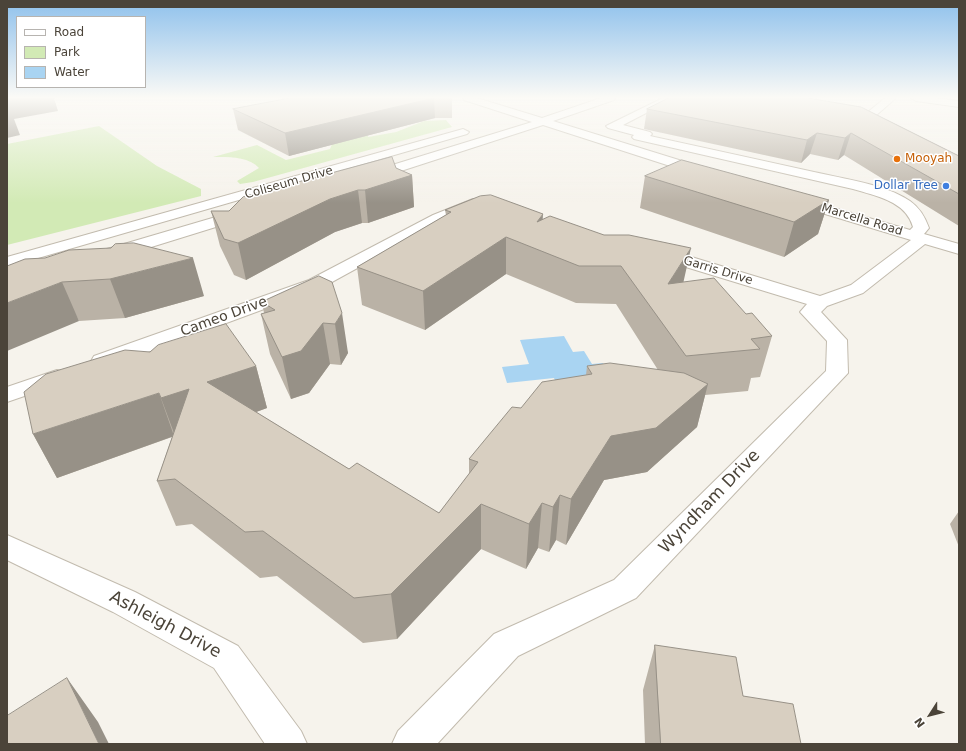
<!DOCTYPE html>
<style>
body{margin:0}
#map{position:relative;width:966px;height:751px;overflow:hidden;background:#f6f3ec;font-family:"DejaVu Sans",sans-serif}
canvas{display:block}
.frame{position:absolute;inset:0;border:8px solid #4b4439;pointer-events:none}
.legend{position:absolute;left:16px;top:16px;width:130px;height:72px;box-sizing:border-box;background:#fff;border:1px solid #b7b4b0;margin:0;padding:5px 7px;list-style:none;font-size:12px;color:#4b4439}
.legend li{display:flex;align-items:center;gap:8px;height:20px}
.legend b{width:20px;border:1px solid #b7b4b0}
.north{position:absolute;left:910px;top:695px;width:40px;height:40px;-webkit-text-stroke:3px #fff;paint-order:stroke;rotate:234deg;font-size:11px;font-weight:700;line-height:16px;text-align:center;color:#4b4439}
.north::after{content:'';display:block;margin:auto;width:14px;height:18px;background:#4b4439;clip-path:polygon(50% 0,100% 100%,50% 72%,0 100%)}
</style>
<div id="map">
<canvas width="966" height="751"></canvas>
<div class="frame"></div>
<ul class="legend">
<li><b style="height:5px;background:#fff"></b>Road</li>
<li><b style="height:11px;background:#d2eab5"></b>Park</li>
<li><b style="height:11px;background:#a9d4f2"></b>Water</li>
</ul>
<div class="north">N</div>
</div>
<script>
const g = document.querySelector('canvas').getContext('2d');
g.lineJoin = 'round';
function fillPath(path, color) { g.fillStyle = color; g.fill(path, 'evenodd'); }
function trace(path, color, width, dash) { g.strokeStyle = color; g.lineWidth = width; g.lineCap = dash ? 'butt' : 'round'; g.setLineDash(dash || []); g.stroke(path); }
function write(font, color, halo, rows, align = 'center') {
  g.font = font + ' "DejaVu Sans",sans-serif'; g.lineWidth = 3; g.setLineDash([]); g.textBaseline = 'middle'; g.strokeStyle = halo; g.fillStyle = color; for (const [text, x, y, turn = 0] of rows) {
    g.save(); g.translate(x, y); g.rotate((+turn || 0) * Math.PI / 180); g.textAlign = isNaN(turn) ? turn : align; if (halo) g.strokeText(text, 0, 0); g.fillText(text, 0, 0); g.restore();
  }
}
fillPath(new Path2D(`
 M446,120l6,7 -199,55 -13,2 -3,-3 22,-13c-11,-12 -31,-11 -46,-11l44,-12 29,15 44,-11 2,-5 35,-15 1,8 28,-5 28,-11z
 M99,126l58,40 44,23v7l-194,49v-101z`), '#d2eab5');
fillPath(new Path2D(`
 M564,336l9,16 11,-1 8,13 11,-1 9,16 -55,6 -3,-7 -47,5 -5,-16 27,-3 -9,-24z`), '#a9d4f2');
const minor = new Path2D(`
 M463,98h14l65,20 59,-20h14l-1,2 -61,21 155,48 2,3 -2,3h-10l-155,-50 -170,55h-10l-2,-3 2,-3 169,-52 -68,-22z
 M663,98h12l-52,27 27,7 2,2 -2,2c55,12 110,24 164,36 30,7 71,12 96,29 10,7 15,16 19,27l-5,6 35,10v10l-34,-10 -62,49 -36,13 -6,6 26,28 1,33 -212,225 -118,58 -81,88h-45l6,-13 96,-97 120,-54 212,-209 1,-30 -27,-29 7,-8 -154,-47 -2,-4 2,-4 6,-1 6,1 155,47 31,-11 60,-45 -119,-36 -2,-3 2,-3 5,-1 113,33 3,-3c-7,-26 -37,-31 -60,-38l-219,-50 -2,-2 2,-2 -26,-7 -2,-2z
 M885,98h11l-31,27h-8l-2,-2 2,-2z
 M911,98h24l24,3v6l-43,-6z
 M463,129l6,3 -2,2 -460,133v-10z
 M473,199l5,1 2,3 -2,3 -35,15 -122,67 -211,78 -8,1 -8,-1 -3,-5 3,-5 215,-76 124,-65z
 M243,209l5,2 3,3 -3,3 -129,40 -6,1 -6,-1 -2,-4 2,-4z
 M57,370l8,2 3,5 -3,5 -58,20v-15z
 M7,535l128,57 103,54 63,85 6,13h-42l-51,-76 -101,-56 -106,-52z`);
trace(minor, '#c2bbae', 2);
fillPath(minor, '#fff');
fillPath(new Path2D(`
 M290,98h162v20h-17l-146,38 -51,-26 -5,-21z
 M808,98l151,58v70l-115,-71 -6,5 -28,-6 -9,9 -157,-34 3,-20z
 M396,168l16,7 2,32 -46,16h-6l-27,9 -89,48 -12,-5 -14,-29 -9,-35h18z
 M645,176l184,24 -11,34 -34,23 -144,-49z
 M445,210l98,9 141,63 62,32 26,22 -12,41 -9,1 -3,13 -43,4 -8,32 -50,45 -43,8 -38,65 -10,-5 -7,12 -11,-4 -12,21 -45,-20 -84,90 -34,4 -86,-67 -17,2 -68,-54 -16,2 -19,-45 15,-44 -115,41 -24,-44 223,-68 11,42 -11,4 93,57 90,44 30,-39v-15l52,-51 65,-33 1,-9 71,4 -42,-66 -40,-1 -70,-29 -81,56 -63,-25 -5,-38 89,-52z
 M45,258l159,38 -79,22 -46,3z
 M319,276l29,77 -7,12 -11,-1 -21,29 -18,6 -21,-45 -9,-40 3,-1 -2,-11z
 M959,511v36l-9,-23z
 M655,645l88,51 58,48h-156l-2,-54z`), '#bab2a6');
fillPath(new Path2D(`
 M7,98h47l4,13 -44,8 6,16 -13,3z
 M434,98l1,20 -146,38 -4,-23z
 M817,133l-7,21 -9,9 6,-23z
 M851,133l-7,22 -6,5 7,-22z
 M412,175l2,32 -46,16 -3,-33z
 M358,190l4,33 -27,9 -89,48 -8,-37 92,-44z
 M829,200l-11,34 -34,23 10,-35z
 M543,214l-2,35 -4,-27z
 M506,237v37l-81,56 -2,-39z
 M691,248l-8,36 -22,39 7,-39z
 M193,258l11,38 -79,22 -15,-39z
 M62,282l17,39 -72,30v-48z
 M342,313l6,40 -7,12 -6,-41z
 M323,323l7,41 -21,29 -18,6 -9,-42z
 M256,366l11,42 -46,17 -14,-43z
 M708,384l-11,43 -50,45 -43,8 -38,65 5,-46 40,-63z
 M189,389l-12,52 -16,-43z
 M159,393l15,43 -117,42 -24,-44z
 M560,495l-4,45 -7,12 4,-45z
 M542,503l-4,45 -12,21 3,-45z
 M481,504v45l-84,90 -6,-45z
 M67,678l31,44 11,22h-10z`), '#979187');
const building = new Path2D(`
 M290,98h144l-149,35 -52,-24z
 M669,98h139l53,9 98,49v38l-108,-61 -6,5 -28,-5 -10,7 -160,-31z
 M392,157l4,11 16,7 -47,15h-7l-28,9 -92,44 -14,-4 -13,-28h18l14,-14z
 M682,160l147,40 -35,22 -149,-46z
 M491,195l52,19 -6,8 13,-6 54,19h25l62,13 -23,36 46,-6 32,36 6,-1 20,23 -21,3 9,10 -74,7 -65,-90h-42l-73,-29 -83,54 -66,-24 94,-55 -6,-2 35,-14z
 M134,243l59,15 -83,21 -48,3 -55,21v-37l18,-7 20,-1 24,-8 42,-2 4,-4z
 M319,276l13,6 10,31 -7,11 -12,-1 -22,28 -19,6 -21,-43 14,-4 -13,-8z
 M226,324l30,42 -49,16 142,87 8,-6 82,50 39,-51 -9,-3 43,-52 9,1 21,-26 50,-8 -5,-8 23,-3 74,10 24,11 -52,44 -45,8 -40,63 -11,-4 -7,12 -11,-4 -13,21 -48,-20 -90,90 -37,4 -91,-67 -18,1 -70,-53 -18,2 32,-92 -28,9 -2,-5 -126,41 -9,-42 22,-18 79,-24 25,2 8,-7z
 M655,645l81,12 7,39 50,8 8,40h-140z
 M67,678l32,66h-92v-28z`);
fillPath(building, '#d8cfc1');
trace(building, '#979187', 1);
const sky = g.createLinearGradient(0, 0, 0, 203);
sky.addColorStop(0, '#8fc1ec');
sky.addColorStop(0.48, '#fbfaf6');
sky.addColorStop(1, '#fbfaf600');
g.fillStyle = sky;
g.fillRect(0, 0, 966, 203);
for (const [x, y, r, color] of [
 [897,159,4,"#e8710a"],
 [946,186,4,"#3f7fe0"]
]) { const dot = new Path2D(); dot.arc(x, y, r, 0, 2 * Math.PI); g.fillStyle = color; g.fill(dot); trace(dot, '#fff', 1.5); }
write('12px', '#c56008', '#fff', [
 ["Mooyah",905,159]
], 'left');
write('12px', '#4b4439', '#fff', [
 ["Coliseum Drive",289,183,-16],
 ["Marcella Road",862,220,17],
 ["Garris Drive",718,271,17]
]);
write('12px', '#366cbe', '#fff', [
 ["Dollar Tree",938,186]
], 'right');
write('14px', '#4b4439', '#fff', [
 ["Cameo Drive",224,317,-20]
]);
write('17px', '#4b4439', '#fff', [
 ["Wyndham Drive",710,502,-46],
 ["Ashleigh Drive",165,625,28]
]);
</script>
